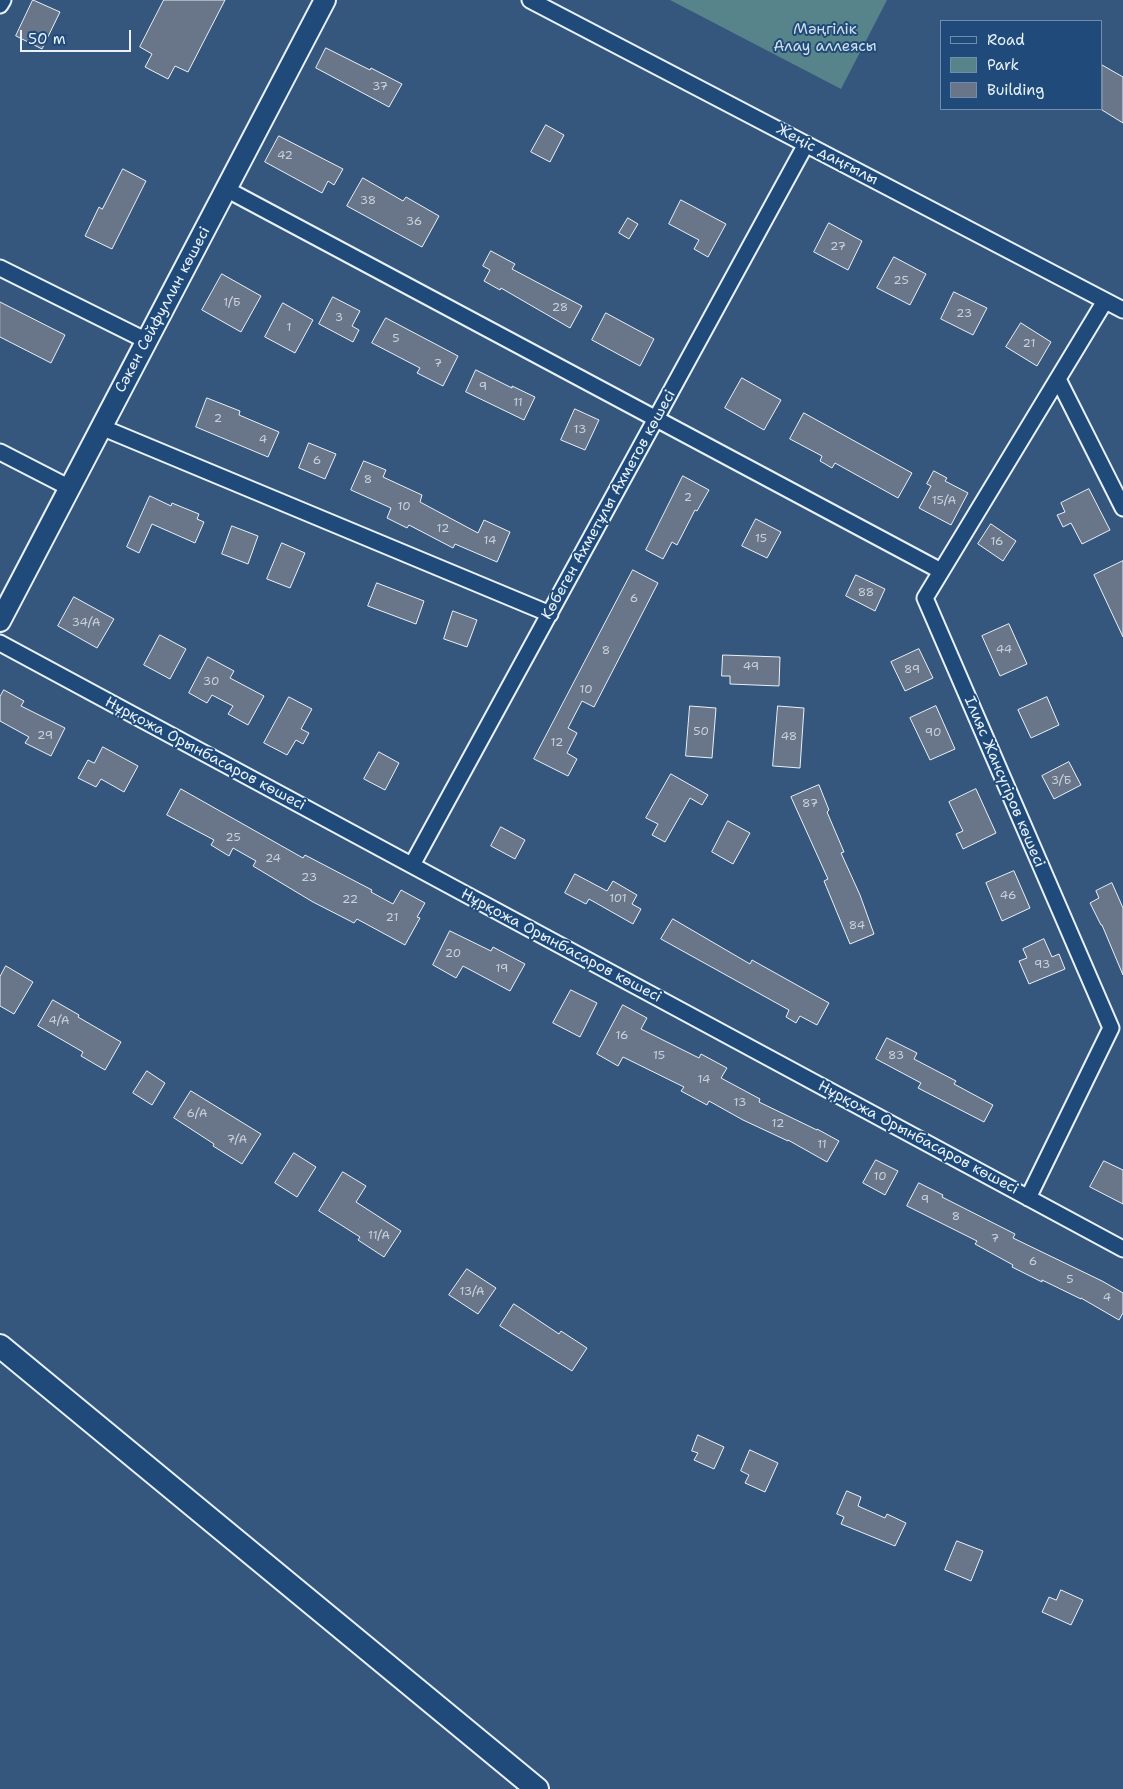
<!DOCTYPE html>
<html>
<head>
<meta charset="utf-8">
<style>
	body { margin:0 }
	#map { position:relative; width:1123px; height:1789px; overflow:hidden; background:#35577e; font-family:"Shantell Sans",sans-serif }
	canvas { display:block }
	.legend { position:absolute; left:940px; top:20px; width:162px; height:90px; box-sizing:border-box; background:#1f4a7a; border:1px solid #6f8dac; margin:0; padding:6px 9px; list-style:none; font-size:15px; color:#e8f1f8 }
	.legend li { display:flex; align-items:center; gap:10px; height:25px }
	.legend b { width:25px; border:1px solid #6f8dac }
	.scale { position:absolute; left:20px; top:30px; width:111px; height:22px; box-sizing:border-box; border:2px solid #e8f1f8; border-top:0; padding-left:6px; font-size:15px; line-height:18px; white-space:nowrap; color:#e8f1f8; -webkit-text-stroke:4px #1f4a7a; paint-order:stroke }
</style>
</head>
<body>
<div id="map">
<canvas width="1123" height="1789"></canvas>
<ul class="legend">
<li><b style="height:6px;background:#1f4a7a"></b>Road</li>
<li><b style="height:14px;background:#57838b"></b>Park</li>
<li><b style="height:14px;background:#697588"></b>Building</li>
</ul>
<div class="scale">50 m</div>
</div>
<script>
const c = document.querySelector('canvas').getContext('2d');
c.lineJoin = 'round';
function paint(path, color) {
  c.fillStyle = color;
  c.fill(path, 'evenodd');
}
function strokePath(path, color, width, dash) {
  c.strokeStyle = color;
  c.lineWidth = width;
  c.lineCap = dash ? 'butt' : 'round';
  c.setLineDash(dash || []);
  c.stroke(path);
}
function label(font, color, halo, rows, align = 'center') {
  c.font = font + ' "Shantell Sans",sans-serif';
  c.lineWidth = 4;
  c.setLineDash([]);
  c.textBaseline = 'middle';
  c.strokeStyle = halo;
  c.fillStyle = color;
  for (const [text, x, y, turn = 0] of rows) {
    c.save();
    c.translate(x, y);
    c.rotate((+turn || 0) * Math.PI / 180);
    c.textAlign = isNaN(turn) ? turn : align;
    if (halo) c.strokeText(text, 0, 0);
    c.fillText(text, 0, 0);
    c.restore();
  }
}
paint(new Path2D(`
	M670 0H887L841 89Z`), '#57838b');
const building = new Path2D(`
	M33 0 60 12 42 49 16 36Z
	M164 0H225L188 72 175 66 168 79 145 67 152 54 140 47Z
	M326 48 370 70 371 68 402 84 389 107 316 68Z
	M1102 65 1123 77V123L1102 110Z
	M546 125 564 135 550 162 531 152Z
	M279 136 343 169 334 185 328 181 322 193 265 162Z
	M123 169 146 181 112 249 85 236 99 207 102 209Z
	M363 178 403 201 406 197 439 216 422 247 347 206Z
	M681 200 726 224 708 257 694 249 699 240 669 224Z
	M628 218 638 224 629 239 619 233Z
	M829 223 862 241 848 270 814 252Z
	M491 251 515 264 512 269 582 306 570 328 501 288 500 290 484 281 490 270 483 266Z
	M894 257 926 274 910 305 877 288Z
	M222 274 261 296 241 332 202 310Z
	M954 292 987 308 973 335 941 319Z
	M333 297 360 311 352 326 359 330 353 342 319 324Z
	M0 302 65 335 51 363 0 337Z
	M283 303 313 320 295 353 265 337Z
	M606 313 654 339 640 366 592 340Z
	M386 318 458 356 443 386 417 373 420 368 372 343Z
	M1021 323 1051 342 1037 366 1006 347Z
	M476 370 512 388V386L535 397 524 420 466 392Z
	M742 378 781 400 764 430 725 408Z
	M207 398 240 411 239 415 279 432 268 457 196 427Z
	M575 409 599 420 585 450 561 440Z
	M804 413 912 473 898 498 835 463 832 468 820 461 822 456 790 439Z
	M309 443 336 454 325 479 299 468Z
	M364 461 386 470 383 477 422 495 420 502 478 533 484 520 510 532 497 562 455 544 453 548 409 525 407 528 387 518 391 508 351 490Z
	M934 471 947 478 945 481 968 493 951 525 919 508 931 486 927 484Z
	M683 476 709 490 697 511 695 510 677 545 672 542 663 559 646 550Z
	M1089 489 1110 530 1082 544 1071 523 1063 527 1057 515 1065 512 1061 503Z
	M150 496 171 506 172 503 199 514 197 519 204 522 195 543 152 524 139 553 127 547Z
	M756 519 781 532 767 558 742 546Z
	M991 524 1016 541 1003 561 978 544Z
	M232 526 258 536 248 564 222 554Z
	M282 543 305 553 290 588 267 579Z
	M1123 561V637L1094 575Z
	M633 570 658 583 594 707 582 701 568 728 577 733 567 753 577 759 568 776 534 759Z
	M856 575 885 589 875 611 846 596Z
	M377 583 424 601 416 624 368 606Z
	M74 597 114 619 97 648 58 626Z
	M453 611 477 620 467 647 444 639Z
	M1009 624 1027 664 1000 676 982 636Z
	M160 635 186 649 170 679 144 665Z
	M919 649 933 678 905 691 891 662Z
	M723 655 780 657 779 686 730 684V676H722Z
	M208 657 234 671 230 678 264 696 248 725 228 714 233 706 212 695 207 703 189 693Z
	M4 690 24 701 21 706 65 728 51 756 25 743 29 737 0 721V697Z
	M289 697 312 709 301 729 309 733 303 744 296 740 287 755 264 743Z
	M1047 697 1059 725 1031 738 1018 710Z
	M690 706 716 708 712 758 686 756Z
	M778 706 804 708 800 768 773 766Z
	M936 706 955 749 930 760 910 718Z
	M103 747 138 766 124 792 101 779 96 787 78 778 88 760 94 763Z
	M379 752 399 763 385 790 364 779Z
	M1069 762 1081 785 1054 799 1042 776Z
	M671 774 708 795 702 805 690 798 665 842 652 835 658 824 646 818Z
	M819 785 829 810 827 812 844 852 841 853 860 895 874 934 850 944 824 881 828 879 791 797Z
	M181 789 303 858 305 855 372 890 371 892 393 904 401 890 425 903 417 917 420 918 405 945 357 919 354 923 313 902 253 866 256 861 233 848 229 856 211 845 214 840 167 815Z
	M976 789 996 833 963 849 956 834 963 831 949 802Z
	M728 821 750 833 733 864 712 852Z
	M501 827 525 840 515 859 491 846Z
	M1014 871 1030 908 1002 921 986 883Z
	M575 874 607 891 613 881 637 895 632 904 641 909 633 924 589 899 586 904 565 893Z
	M1112 883 1123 908V975L1102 925H1101L1090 903 1099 898 1096 891Z
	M673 919 750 964 752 960 829 1003 817 1025 800 1016 796 1023 786 1017 789 1010 661 939Z
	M450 931 491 951 493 947 525 964 510 991 463 966 456 978 433 965Z
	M1044 939 1052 957 1059 954 1065 969 1029 984 1019 961 1027 958 1023 949Z
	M6 966 33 982 14 1014 0 1006V977Z
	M571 990 597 1003 580 1037 553 1023Z
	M53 1000 79 1015 78 1017 121 1042 105 1070 81 1056 83 1052 38 1026Z
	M623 1005 647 1018 641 1029 699 1058 701 1054 727 1068 721 1078 760 1099 759 1102 817 1130V1129L839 1141 827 1162 788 1140V1141L743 1120 709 1101 707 1105 681 1091 684 1087 623 1057 618 1066 597 1054Z
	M887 1038 917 1053 914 1059 956 1081 954 1084 993 1105 984 1122 918 1088 921 1083 876 1059Z
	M147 1071 165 1083 152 1105 133 1093Z
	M191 1091 261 1134 242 1164 213 1146 214 1144 174 1118Z
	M294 1153 316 1167 297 1197 275 1183Z
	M876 1160 898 1171 885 1195 863 1183Z
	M1104 1161 1123 1170V1204L1090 1187Z
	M343 1172 366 1186 356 1202 401 1231 384 1257 358 1240 360 1237 319 1211Z
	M919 1183 943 1195 942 1197 1015 1234 1013 1238 1102 1281 1123 1293V1313L1119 1320 1081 1298V1299L1042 1280V1282L1012 1267 1013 1265 975 1244 977 1241 907 1206Z
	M467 1269 496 1288 478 1314 449 1295Z
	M514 1304 559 1334 561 1331 587 1348 572 1371 500 1326Z
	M698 1435 724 1447 714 1469 694 1460 698 1453 692 1451Z
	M750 1450 778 1463 765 1492 745 1483 749 1475 741 1471Z
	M847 1491 861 1497 858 1506 885 1518 887 1514 906 1523 895 1546 841 1524 844 1517 837 1514Z
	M957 1541 983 1551 971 1581 945 1570Z
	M1061 1590 1083 1600 1071 1625 1042 1612 1049 1597 1056 1600Z`);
paint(building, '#697588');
strokePath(building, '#e8f1f8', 1);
const street = new Path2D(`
	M530 0 1123 310
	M0 5 3 0
	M226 189 941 571
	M0 268 147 341
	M1058 379 1123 508
	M101 427 550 614
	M0 452 70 488
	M0 643 1123 1249
	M412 865 806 144
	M1028 1198 1111 1028 925 598 1105 301`);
const secondary = new Path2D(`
	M0 621 325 0`);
const primary = new Path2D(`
	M0 1346 537 1789`);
strokePath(street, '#e8f1f8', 19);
strokePath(secondary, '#e8f1f8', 24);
strokePath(primary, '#e8f1f8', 26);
strokePath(street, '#1f4a7a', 15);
strokePath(secondary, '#1f4a7a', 20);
strokePath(primary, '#1f4a7a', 22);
label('12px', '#c8d2dc', null, [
	["37",380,87],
	["42",285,156],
	["38",368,201],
	["36",414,222],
	["27",838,247],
	["25",901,281],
	["1/Б",232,303],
	["28",560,308],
	["23",964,314],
	["3",339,318],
	["1",289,328],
	["5",396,339],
	["21",1029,344],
	["7",438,364],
	["9",483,387],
	["11",518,403],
	["2",218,419],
	["13",580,430],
	["4",263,440],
	["6",317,461],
	["8",368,480],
	["2",688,498],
	["15/А",944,501],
	["10",404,507],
	["12",443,529],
	["15",761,539],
	["14",490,541],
	["16",997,542],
	["88",866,593],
	["6",634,599],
	["34/А",86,623],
	["44",1004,650],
	["8",606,651],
	["49",751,667],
	["89",912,670],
	["30",211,682],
	["10",586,690],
	["50",701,732],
	["90",933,733],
	["29",45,736],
	["48",789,737],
	["12",557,743],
	["3/Б",1061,781],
	["87",810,804],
	["25",233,838],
	["24",273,859],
	["23",309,878],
	["46",1008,896],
	["101",618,899],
	["22",350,900],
	["21",392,918],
	["84",857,926],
	["20",453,954],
	["93",1042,965],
	["19",502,969],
	["4/А",59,1021],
	["16",622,1036],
	["15",659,1056],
	["83",896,1056],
	["14",704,1080],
	["13",740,1103],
	["6/А",197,1114],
	["12",778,1124],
	["7/А",237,1140],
	["11",822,1145],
	["10",880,1177],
	["9",925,1200],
	["8",956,1217],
	["11/А",379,1236],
	["7",995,1239],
	["6",1033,1262],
	["5",1070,1280],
	["13/А",472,1292],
	["4",1107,1298]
]);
label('15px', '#d2e0e8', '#1f4a7a', [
	["Мәңгілік",825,30],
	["Алау аллеясы",825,47]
]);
label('15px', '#e8f1f8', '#1f4a7a', [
	["Жеңіс даңғылы",827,155,28],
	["Сәкен Сейфуллин көшесі",163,310,-62],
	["Көбеген Ахметұлы Ахметов көшесі",609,505,-61],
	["Нұрқожа Орынбасаров көшесі",205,754,28],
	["Ілияс Жансүгіров көшесі",1004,782,67],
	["Нұрқожа Орынбасаров көшесі",561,946,28],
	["Нұрқожа Орынбасаров көшесі",918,1138,28]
]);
</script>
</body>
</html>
